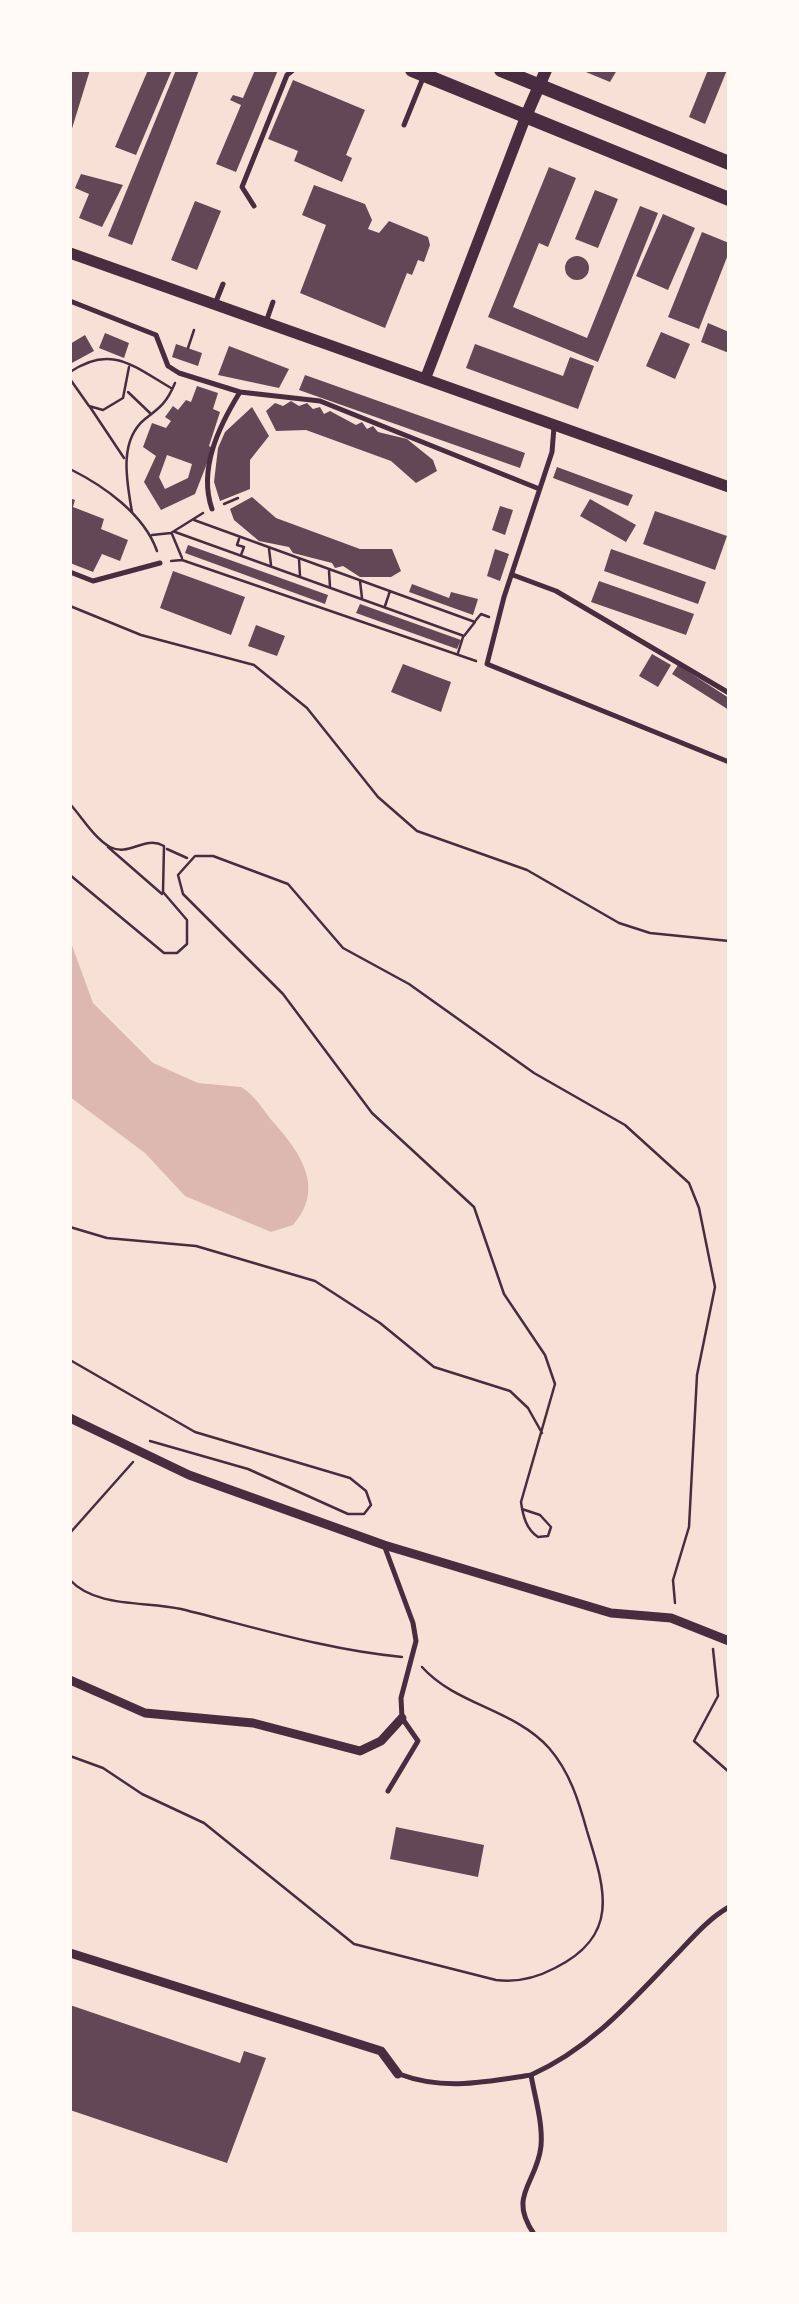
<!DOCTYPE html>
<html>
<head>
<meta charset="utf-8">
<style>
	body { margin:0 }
	#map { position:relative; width:799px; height:2304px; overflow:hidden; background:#f7e1d7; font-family:"Source Serif 4",serif }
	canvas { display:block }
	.frame { position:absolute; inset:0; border:72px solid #fffaf5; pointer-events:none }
</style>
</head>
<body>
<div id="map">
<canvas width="799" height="2304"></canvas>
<div class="frame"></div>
</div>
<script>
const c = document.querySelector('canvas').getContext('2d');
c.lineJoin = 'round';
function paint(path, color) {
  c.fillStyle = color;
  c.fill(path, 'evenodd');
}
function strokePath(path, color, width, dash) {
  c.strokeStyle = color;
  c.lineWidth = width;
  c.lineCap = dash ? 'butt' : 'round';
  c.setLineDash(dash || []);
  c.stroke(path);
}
paint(new Path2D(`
	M70 940 93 1003 153 1063 198 1083 241 1087C255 1095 263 1110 273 1122 300 1152 326 1188 293 1225L271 1232 185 1196 145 1153 70 1097Z`), '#dcb8b0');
paint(new Path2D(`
	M70 70H90L70 135Z
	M148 70H172L136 155 115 147Z
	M176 70H199L132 245 108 236Z
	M255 70H278L236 172 216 164 241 105 230 100 233 95 243 98Z
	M581 70H617L610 82Z
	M708 70H727L705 124 689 117Z
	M293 80 365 110 346 155 352 158 342 182 294 161 298 151 268 139Z
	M549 167 576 178 548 247 539 243 513 307 587 338 640 206 658 213 598 362 488 317Z
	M81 174 123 185 102 227 79 218 89 194 75 188Z
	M314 185 365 204 372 220 368 229 379 233 389 221 428 237 430 245 424 262 418 260 412 275 407 273 385 328 300 293 326 225 302 215Z
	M595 190 618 199 598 248 575 239Z
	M195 201 221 211 197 270 171 260Z
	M663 214 695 228 668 290 636 276Z
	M702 232 729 243V252L699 329 668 317Z
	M565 268a12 12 0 1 1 24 0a12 12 0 1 1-24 0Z
	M708 323 729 332V353L701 342Z
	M661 332 690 344 675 379 646 366Z
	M105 333 129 343 124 358 99 348Z
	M85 335 94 351 70 364V344Z
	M176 344 202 353 198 366 172 357Z
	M475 344 563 376 570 357 594 366 578 409 466 368Z
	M229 346 289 369 279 388 218 375Z
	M305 375 525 453 520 468 299 390Z
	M197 386 218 393 213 409 220 412 209 446 213 448 195 494 161 510 144 482 156 456 143 447 152 423 166 428 171 421 165 417 173 406 178 410 186 400 191 402ZM167 455 192 464 188 478 165 489 159 477Z
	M291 401 299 406 307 403 313 409 320 407 324 414 330 411 356 425 362 422 367 429 373 426 378 432 407 439 433 460 437 471 416 483 391 461 306 430 276 431 266 411 275 403 283 406Z
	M252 407 269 436 250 460V489L220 501 214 482 218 448 225 432Z
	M557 467 633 495 628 506 553 478Z
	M252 497 276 518 360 549H392L401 571 391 577H360L343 566 335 568 332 563 293 553 289 547 259 541 234 520 230 509Z
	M70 498 75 500 73 507 104 519 101 529 128 540 120 561 102 554 93 572 70 563Z
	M590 499 636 525 626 542 580 516Z
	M500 506 513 510 505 535 492 530Z
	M655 511 727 536 715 570 643 544Z
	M188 545 328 595 325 604 185 553Z
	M495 549 509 554 500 581 487 576Z
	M611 549 706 582 698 604 604 571Z
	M173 571 245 597 231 635 160 608Z
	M599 581 694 614 686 635 591 602Z
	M412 584 449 598 451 592 478 599 473 615 409 592Z
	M360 604 461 640 457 649 356 613Z
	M256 625 285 636 277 656 248 646Z
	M652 654 671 665 658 687 639 676Z
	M403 664 451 682 441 712 391 692Z
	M678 665 729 698V710L672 674Z
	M396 1827 484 1845 478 1877 390 1859Z
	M70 2005 240 2063 244 2051 266 2058 227 2163 70 2110Z`), '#644757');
strokePath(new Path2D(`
	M188 348 194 330
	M70 372C111 344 133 366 171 388
	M70 379 89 406 103 410 123 398 129 367
	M128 392 151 414
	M90 407 124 458
	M70 469C104 486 144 514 157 551
	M224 504 238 498
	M132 512C127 482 118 441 145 419 161 407 167 402 175 383
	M175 532 464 636 475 622 194 520
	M172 534 182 558
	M152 535 171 533 203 513
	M239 539 237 545 244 547 241 555
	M269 549 271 565
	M299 559 300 576
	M171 561 182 560 476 661
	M329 571 330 587
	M360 581 362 598
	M70 606 141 635 254 665 307 708 378 797 417 831 527 870 619 923 650 933 729 941
	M385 606 390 591
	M476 620 481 614 489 617
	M458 653 463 637
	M70 804C82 817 94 838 110 847 130 857 144 835 164 846L163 892 187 920V944L177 953H164L70 875
	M108 847 162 894
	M167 849 187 858
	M70 1227 107 1238 196 1246 315 1281 380 1323 434 1367 510 1391 528 1408 542 1433
	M70 1360 195 1432 350 1478 366 1491 371 1505 364 1514H348L248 1469 150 1441
	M522 1509 540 1515 551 1527 548 1536 538 1537C526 1529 523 1516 521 1502L555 1384 545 1355 504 1294 474 1207 372 1113 283 994 183 894 178 875 195 856H213L288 884 343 948 409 984 534 1073 625 1125 689 1183 699 1208 715 1287 697 1375 689 1527 673 1580 675 1603
	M70 1533 133 1462
	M70 1580C96 1608 146 1601 181 1609 254 1627 327 1650 402 1657
	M713 1649 718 1696 694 1741 729 1772
	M70 1756 103 1768 142 1794 204 1823 354 1944 496 1980C518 1983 536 1978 555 1968 621 1935 605 1889 587 1831 579 1802 570 1772 549 1748 514 1709 456 1705 422 1667`), '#4a2c40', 2.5);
strokePath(new Path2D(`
	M404 125 423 78
	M254 206 242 187 287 75 293 70
	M70 301 156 335 168 366 179 373 240 392 320 401 537 488
	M215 304 223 284
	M266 322 273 302
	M554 427 552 452 504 597 487 664 729 762
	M212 509C198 469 219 426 240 392
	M70 572 93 581 160 563
	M513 575 556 591 729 693
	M384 1545 413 1623 416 1641 401 1698 402 1718 418 1741 388 1791
	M399 2074C444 2091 485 2082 531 2075 535 2098 543 2123 541 2146 537 2184 507 2195 534 2234
	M531 2075C589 2049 627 2006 671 1960 689 1942 706 1920 729 1907`), '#4a2c40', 5);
strokePath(new Path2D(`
	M70 1418 189 1475 384 1545 611 1613 671 1618 729 1641
	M70 1680 145 1713 253 1723 360 1751 381 1741 402 1718
	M70 1953 381 2051 398 2074`), '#4a2c40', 9);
strokePath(new Path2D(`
	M70 253 729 487
	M426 377 526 116`), '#4a2c40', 11);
strokePath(new Path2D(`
	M526 116 546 70`), '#4a2c40', 12);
strokePath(new Path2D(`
	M412 70 729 199
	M501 70 729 163`), '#4a2c40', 14);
</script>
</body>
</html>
